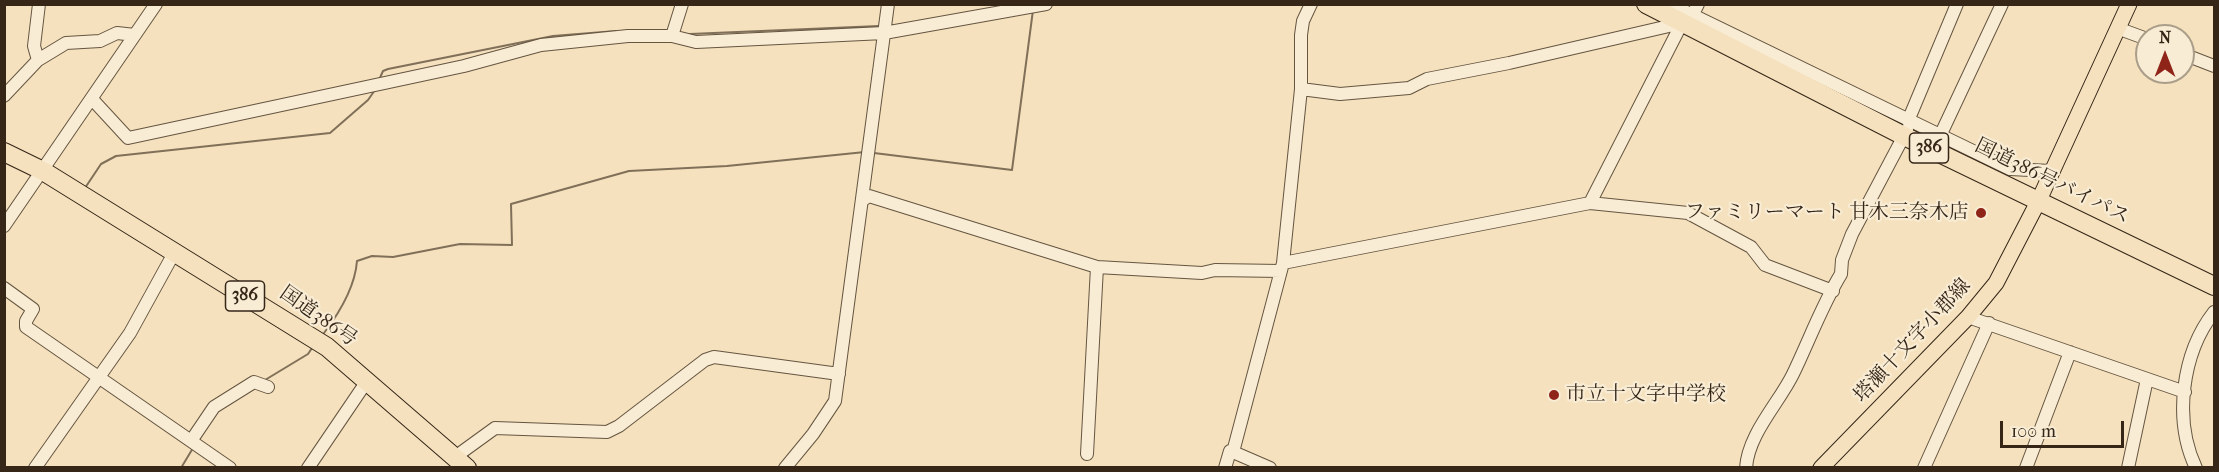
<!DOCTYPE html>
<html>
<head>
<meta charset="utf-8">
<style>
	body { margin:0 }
	#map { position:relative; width:2219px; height:472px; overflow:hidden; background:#f5e1bd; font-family:"IM FELL French Canon",serif }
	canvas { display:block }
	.frame { position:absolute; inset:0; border:6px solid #352618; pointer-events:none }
	.north { position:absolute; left:2135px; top:24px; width:60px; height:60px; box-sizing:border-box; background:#f8ecd4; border:2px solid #aa9d89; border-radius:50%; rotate:0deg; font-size:16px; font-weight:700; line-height:24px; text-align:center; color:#352618 }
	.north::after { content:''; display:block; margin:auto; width:21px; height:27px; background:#8f2418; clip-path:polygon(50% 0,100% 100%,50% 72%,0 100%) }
	.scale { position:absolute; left:2000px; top:421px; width:124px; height:27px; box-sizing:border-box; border:3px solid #352618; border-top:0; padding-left:8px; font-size:18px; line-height:21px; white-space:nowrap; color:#352618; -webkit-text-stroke:4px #f8ecd4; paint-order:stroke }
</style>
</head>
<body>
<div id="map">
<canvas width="2219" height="472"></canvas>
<div class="frame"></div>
<div class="north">N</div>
<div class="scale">100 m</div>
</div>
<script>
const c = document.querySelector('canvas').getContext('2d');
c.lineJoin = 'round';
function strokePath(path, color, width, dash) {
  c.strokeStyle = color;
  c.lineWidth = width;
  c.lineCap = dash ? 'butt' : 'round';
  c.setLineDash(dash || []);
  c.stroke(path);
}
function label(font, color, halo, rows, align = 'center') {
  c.font = font + ' "IM FELL French Canon","Noto Serif JP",serif';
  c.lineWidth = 4.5;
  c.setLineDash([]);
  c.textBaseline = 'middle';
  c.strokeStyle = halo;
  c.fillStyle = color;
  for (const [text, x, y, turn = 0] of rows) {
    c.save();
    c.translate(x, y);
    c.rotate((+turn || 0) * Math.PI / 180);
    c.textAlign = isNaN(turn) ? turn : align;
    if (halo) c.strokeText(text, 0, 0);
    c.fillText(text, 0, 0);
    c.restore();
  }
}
strokePath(new Path2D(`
	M690 34 879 26
	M379 80 383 71 388 69 553 36 616 31
	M874 153 1012 170 1033 10
	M85 188 101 164 116 156 330 133 368 100 375 90
	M324 333C340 312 355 287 357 261L372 256 393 257 460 244 512 245 511 204 629 171 727 166 865 152
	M265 380 308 354 312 348
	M181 468 193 448`), '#817059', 2);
const minor = new Path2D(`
	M1670 4 2010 169 2051 171
	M2117 28 2147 39
	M672 36 682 4
	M2183 54 2214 66
	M38 60 34 46 39 4
	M1301 89 1340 94 1409 88 1427 79 1509 63 1682 23 1692 16 1698 4
	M4 96 38 60 66 43 100 41 117 33 135 35
	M92 99 128 138 464 66 541 45 628 36H672L696 42 884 33 1046 4
	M1908 121 1957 4
	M1940 136 2002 4
	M863 200 869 196 1097 267 1202 273 1215 270 1281 271
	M1590 203 1682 23
	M4 226 156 4
	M1283 263 1590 203 1688 213 1751 247 1765 265 1833 291
	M4 288 33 309 26 321V327L230 468
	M1968 317 2185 392
	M191 441 214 407 254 382 268 387
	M1233 452 1270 468
	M1087 454 1097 267
	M455 457 495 428 607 432 619 426 705 360 714 357 839 374
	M35 468 130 333 174 253
	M308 468 367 381
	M785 468 813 434 835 401 888 4
	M1225 468 1230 451 1233 452 1283 263 1301 89V35L1303 21 1311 4
	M1746 468C1748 434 1779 403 1793 374 1809 341 1822 305 1841 274L1842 260 1852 234 1907 130
	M1924 468 1989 323
	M2026 468 2070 352
	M2128 468 2147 379
	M2196 468C2173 420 2182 353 2214 312`);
const major = new Path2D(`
	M1821 468 1968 317 1996 283 2039 200 2129 4`);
const highway = new Path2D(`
	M1646 4 1904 136 2214 286
	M4 152 43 171 327 347 467 468`);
strokePath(minor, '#655541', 14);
strokePath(major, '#352618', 17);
strokePath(highway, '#352618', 20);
strokePath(minor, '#f8ecd4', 12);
strokePath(major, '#f5e1bd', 15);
strokePath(highway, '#f5e1bd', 18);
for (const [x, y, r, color] of [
	[1981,213,6,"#8f2418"],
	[1554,395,6,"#8f2418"]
]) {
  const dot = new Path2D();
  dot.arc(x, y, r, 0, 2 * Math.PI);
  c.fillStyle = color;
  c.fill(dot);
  strokePath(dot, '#f8ecd4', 2);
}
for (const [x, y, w] of [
	[1929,148,39],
	[245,296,39]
]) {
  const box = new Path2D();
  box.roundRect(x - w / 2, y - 15, w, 30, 4.5);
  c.fillStyle = '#f8ecd4';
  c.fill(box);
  strokePath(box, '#352618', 1.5);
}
label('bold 18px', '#352618', null, [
	["386",1929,148],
	["386",245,296]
]);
label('20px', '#352618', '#f8ecd4', [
	["国道386号バイパス",2052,182,26],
	["国道386号",318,317,35],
	["塔瀬十文字小郡線",1913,341,-47]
]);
label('20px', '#352618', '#f8ecd4', [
	["ファミリーマート 甘木三奈木店",1969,213],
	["市立十文字中学校",1566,395,"left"]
], 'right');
</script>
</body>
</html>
